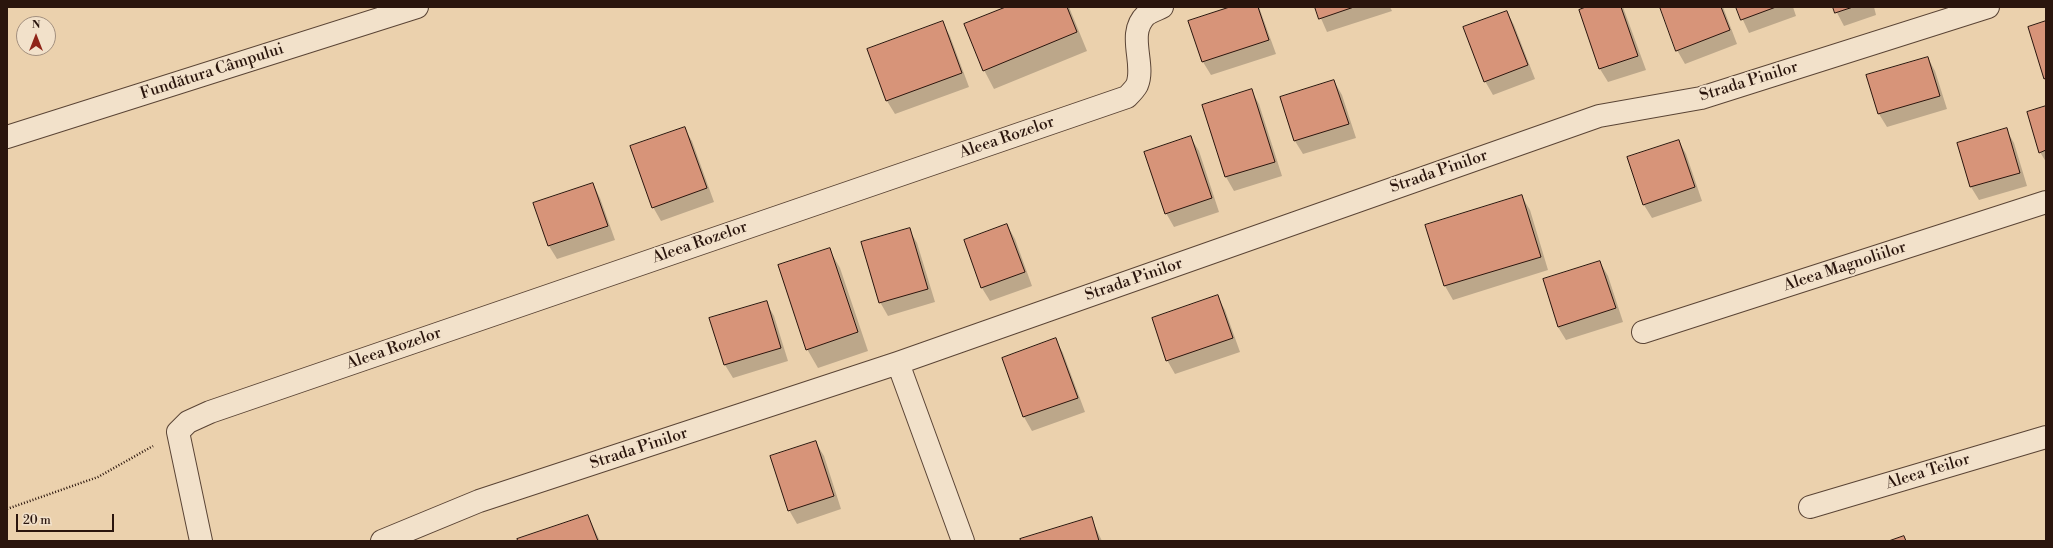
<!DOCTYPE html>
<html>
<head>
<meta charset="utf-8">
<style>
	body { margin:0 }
	#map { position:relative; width:2053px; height:548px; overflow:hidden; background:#ebd1ad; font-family:"Libre Bodoni",serif }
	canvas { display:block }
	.frame { position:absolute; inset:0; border:8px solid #2a150d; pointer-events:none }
	.north { position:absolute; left:16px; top:16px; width:40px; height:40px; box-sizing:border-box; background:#f2e1ca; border:1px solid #a28f7e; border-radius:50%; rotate:0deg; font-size:11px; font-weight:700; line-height:16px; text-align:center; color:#2a150d }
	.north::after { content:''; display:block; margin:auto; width:14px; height:18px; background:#8f2418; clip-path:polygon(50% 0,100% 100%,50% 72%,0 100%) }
	.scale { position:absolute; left:16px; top:514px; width:98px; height:18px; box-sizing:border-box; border:2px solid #2a150d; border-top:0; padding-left:5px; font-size:12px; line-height:14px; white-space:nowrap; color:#2a150d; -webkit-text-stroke:3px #f2e1ca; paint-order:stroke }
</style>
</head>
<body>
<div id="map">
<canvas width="2053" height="548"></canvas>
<div class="frame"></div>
<div class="north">N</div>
<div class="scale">20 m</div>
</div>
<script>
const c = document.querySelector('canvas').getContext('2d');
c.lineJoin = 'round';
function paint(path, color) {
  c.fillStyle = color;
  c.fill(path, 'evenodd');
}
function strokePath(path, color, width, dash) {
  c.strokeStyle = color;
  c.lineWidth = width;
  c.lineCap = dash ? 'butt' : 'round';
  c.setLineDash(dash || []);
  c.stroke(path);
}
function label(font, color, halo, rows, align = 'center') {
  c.font = font + ' "Libre Bodoni",serif';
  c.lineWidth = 4;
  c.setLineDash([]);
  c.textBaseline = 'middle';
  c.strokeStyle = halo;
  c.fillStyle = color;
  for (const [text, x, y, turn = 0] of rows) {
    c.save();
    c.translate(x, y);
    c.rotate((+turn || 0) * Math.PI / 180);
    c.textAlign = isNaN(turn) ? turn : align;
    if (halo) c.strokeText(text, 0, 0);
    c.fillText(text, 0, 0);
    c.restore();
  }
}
paint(new Path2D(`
	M1008 7H1069L1087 51 994 89 984 70Z
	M1233 7H1259L1276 54 1211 75 1203 62Z
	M1316 7H1390L1392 11 1327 32Z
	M1589 7H1623L1646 70 1608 82 1600 69 1580 10Z
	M1661 7H1723L1737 44 1685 64 1677 50Z
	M1737 7H1793L1796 16 1749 33Z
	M1834 7H1874L1876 15 1844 26Z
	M1507 12 1514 25 1535 79 1493 95 1485 81Z
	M942 22 950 36 969 87 895 114 887 101 868 49Z
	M1928 58 1935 71 1947 109 1887 127 1879 114 1868 76Z
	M1334 81 1342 95 1356 138 1303 154 1295 141 1281 98Z
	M1251 90 1259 104 1282 176 1234 191 1226 177 1203 106Z
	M2046 107V162L2040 152Z
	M684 128 692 141 714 202 661 221 653 207Z
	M2006 129 2014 143 2027 186 1979 200 1971 187 1958 143Z
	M1191 138 1199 151 1219 212 1174 227 1166 213Z
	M1679 141 1686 154 1702 201 1652 218 1644 205 1628 158Z
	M593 184 600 198 615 240 557 259 549 246 535 204Z
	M1522 197 1530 210 1548 270 1453 300 1445 286 1427 226Z
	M1007 225 1015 239 1032 286 990 301 982 288Z
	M909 229 917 243 935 302 888 316 880 302Z
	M829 249 840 268 868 351 818 368 807 349Z
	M1600 262 1608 276 1623 322 1566 340 1558 327Z
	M1217 296 1225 310 1240 352 1175 374 1167 360Z
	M766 302 774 316 788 361 733 378 725 365Z
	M1056 340 1063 353 1085 412 1032 431 1024 417 1003 358Z
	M816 443 824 456 841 509 797 524 789 510Z
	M588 516 600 541H519Z
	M1091 518 1102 541H1022Z`), '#0003');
const building = new Path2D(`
	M1006 7H1067L1077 32 983 71 964 24Z
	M1230 7H1258L1269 40 1202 62 1188 21Z
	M1315 7H1354L1319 19Z
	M1586 7H1621L1638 56 1599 69 1579 10Z
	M1660 7H1721L1730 30 1676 51Z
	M1736 7H1776L1741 20Z
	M1833 7H1853L1835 13Z
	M1507 11 1528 65 1484 82 1463 27Z
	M943 21 962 73 886 101 867 49Z
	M2046 21V78L2044 79 2028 27Z
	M1928 57 1940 96 1878 114 1866 75Z
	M1334 80 1349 124 1294 141 1280 97Z
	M1252 89 1275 162 1225 177 1202 105Z
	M2046 106V150L2039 153 2027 112Z
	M685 127 707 188 652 208 630 146Z
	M2007 128 2020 173 1970 187 1957 143Z
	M1191 136 1212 198 1165 214 1144 152Z
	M1679 140 1695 187 1643 205 1627 157Z
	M593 183 608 226 548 246 533 203Z
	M1522 195 1541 257 1444 286 1425 225Z
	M1007 224 1025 272 981 288 964 240Z
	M910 228 928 289 879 303 861 242Z
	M830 248 858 332 806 350 778 265Z
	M1600 261 1616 308 1558 327 1543 279Z
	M1218 295 1233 338 1166 361 1152 318Z
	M767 301 781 348 724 365 709 318Z
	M1056 338 1078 398 1023 417 1002 358Z
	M816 441 834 496 788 511 770 456Z
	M588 515 598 541H518L517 539Z
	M1092 517 1099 541H1021L1020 539Z
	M1904 536 1906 541H1889Z`);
paint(building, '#d79479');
strokePath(building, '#2a150d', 1);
const minor = new Path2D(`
	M7 137 417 7
	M1643 332 2046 202
	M898 363 963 541
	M1810 507 2046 437
	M201 541 178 432 188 422 210 412 1127 97C1130 94 1135 89 1137 85 1146 64 1126 34 1146 15 1150 12 1158 9 1162 7
	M382 541 479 501 898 363 1599 116 1701 98 1988 7`);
strokePath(minor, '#5a4435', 24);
strokePath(new Path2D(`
	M7 509 98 477 153 446`), '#2a150d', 2.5, [1, 2]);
strokePath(minor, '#f2e1ca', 22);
label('16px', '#2a150d', '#f2e1ca', [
	["Fundătura Câmpului",212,72,-18],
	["Strada Pinilor",1749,82,-17],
	["Aleea Rozelor",1007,138,-19],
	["Strada Pinilor",1439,172,-19],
	["Aleea Rozelor",700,243,-19],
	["Aleea Magnoliilor",1845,267,-18],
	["Strada Pinilor",1134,280,-19],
	["Aleea Rozelor",394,349,-19],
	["Strada Pinilor",639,449,-18],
	["Aleea Teilor",1928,472,-17]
]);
</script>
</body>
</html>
